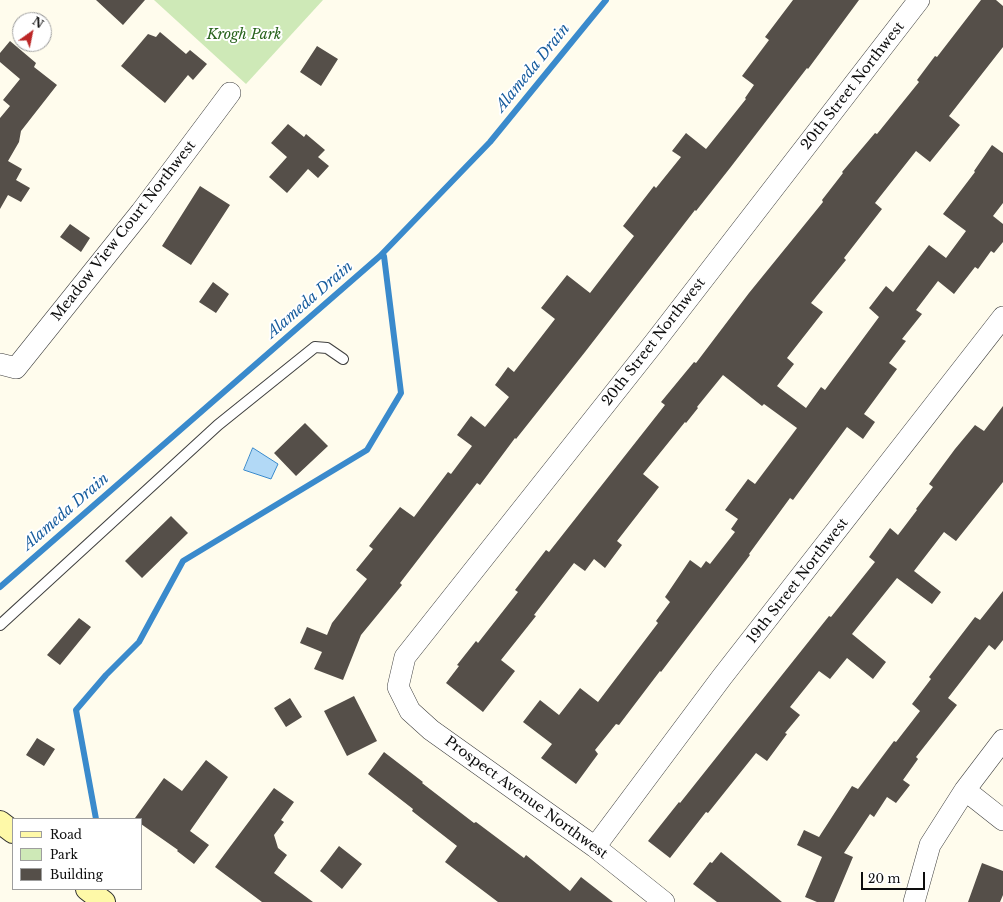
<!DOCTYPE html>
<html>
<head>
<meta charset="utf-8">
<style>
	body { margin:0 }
	#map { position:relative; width:1003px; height:902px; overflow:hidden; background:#fffced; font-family:"Libre Baskerville",serif }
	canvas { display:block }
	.legend { position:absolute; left:12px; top:818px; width:130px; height:72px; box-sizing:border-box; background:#fff; border:1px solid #9e9e9e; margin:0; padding:5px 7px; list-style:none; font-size:12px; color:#0d0d0d }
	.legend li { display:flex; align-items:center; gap:8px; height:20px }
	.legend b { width:20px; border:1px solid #9e9e9e }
	.north { position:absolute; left:12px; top:12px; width:40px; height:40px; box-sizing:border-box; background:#fff; border:1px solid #9e9e9e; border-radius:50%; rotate:33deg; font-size:11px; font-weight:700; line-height:16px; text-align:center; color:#0d0d0d }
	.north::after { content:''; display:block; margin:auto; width:14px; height:18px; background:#bc2626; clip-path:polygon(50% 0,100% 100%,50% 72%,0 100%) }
	.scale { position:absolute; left:861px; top:872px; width:64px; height:18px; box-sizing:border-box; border:2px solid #0d0d0d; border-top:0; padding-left:5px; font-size:12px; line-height:14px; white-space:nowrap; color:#0d0d0d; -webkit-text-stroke:3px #fff; paint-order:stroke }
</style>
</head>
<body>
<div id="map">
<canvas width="1003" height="902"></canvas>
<ul class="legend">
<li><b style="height:5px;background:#fef9a8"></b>Road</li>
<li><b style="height:11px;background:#cee9b7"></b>Park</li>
<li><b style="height:11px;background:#554f49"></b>Building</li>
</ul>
<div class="north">N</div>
<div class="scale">20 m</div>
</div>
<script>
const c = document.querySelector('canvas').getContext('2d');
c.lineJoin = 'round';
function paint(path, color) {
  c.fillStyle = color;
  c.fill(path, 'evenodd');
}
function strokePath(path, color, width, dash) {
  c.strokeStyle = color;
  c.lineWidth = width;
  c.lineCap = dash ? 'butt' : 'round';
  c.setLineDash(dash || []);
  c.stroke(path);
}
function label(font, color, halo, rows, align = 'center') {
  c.font = font + ' "Libre Baskerville",serif';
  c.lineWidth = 4;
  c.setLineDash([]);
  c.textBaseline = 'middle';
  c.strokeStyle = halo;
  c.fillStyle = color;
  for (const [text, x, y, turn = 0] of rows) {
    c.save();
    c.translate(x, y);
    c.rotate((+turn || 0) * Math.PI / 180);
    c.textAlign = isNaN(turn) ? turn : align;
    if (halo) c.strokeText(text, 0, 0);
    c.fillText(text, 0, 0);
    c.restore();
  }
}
paint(new Path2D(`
	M154 0H323L246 84Z`), '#cee9b7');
const water = new Path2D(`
	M253 448 278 464 271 479 244 470Z`);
paint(water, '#b2d9f6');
strokePath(water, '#3a8acc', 1);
strokePath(new Path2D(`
	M0 587 380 256 490 142 606 0
	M96 819 76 710 106 675 139 642 183 561 367 450 401 393 384 256`), '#3a8acc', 6);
paint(new Path2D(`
	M96 0H145L123 25Z
	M793 0H859L808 69 807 68 730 168 696 211 695 210 585 352 516 439 515 438 480 485 477 483 400 583 402 585 361 635 343 680 314 669 322 652 300 643 307 627 327 635 332 623 367 579 356 570 373 549 369 546 400 507 414 517 448 472 451 474 472 446 457 435 471 416 485 427 509 397 495 385 508 367 514 372 555 319 541 308 567 275 590 293 634 236 623 226 654 186 656 188 681 157 672 151 686 133 706 149 746 99 745 98 754 85 742 76 769 40 765 37Z
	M981 0H996L1003 6V47L949 116 960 125 930 162 916 151 875 203 882 209 844 258 846 260 811 303 823 312 787 358 794 364 777 386 806 408 821 387 825 390 879 317 869 308 886 286 893 292 929 245 946 258 966 231 943 214 975 172 974 171 992 145 1003 153V203L993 216 1003 224V242L994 253 991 251 978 269 975 267 954 294 938 281 916 310 922 314 902 339 906 341 889 363 897 369 864 414 875 422 863 439 847 427 793 500 790 498 749 554 750 555 661 672 660 671 619 725 616 724 595 750 598 754 576 784 541 758 552 744 523 722 540 700 559 715 580 688 598 702 658 623 656 621 670 602 665 597 690 560 701 568 706 561 710 564 735 532 731 529 738 519 725 510 748 479 755 484 797 428 764 404 762 406 723 375 697 407 698 408 686 423 685 422 643 474 659 487 617 541 622 545 605 568 594 559 585 571 574 563 534 615 536 616 501 660 515 671 483 712 446 683 459 666 457 665 476 641 478 643 518 592 515 590 546 550 549 552 665 405 661 402 694 362 696 363 749 293 823 202 822 200 843 173 842 172 875 133 877 134 919 82 917 80 935 56 937 57Z
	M160 32 186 54 190 50 207 64 193 80 188 75 165 103 121 66 148 34 156 37Z
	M10 41 36 63 34 67 57 85 21 131 19 142 8 161 22 169 16 180 30 188 21 202 8 195 0 209V118L10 106 3 100 20 79 0 62V53Z
	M317 46 338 59 321 86 300 72Z
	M288 124 304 137 306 134 325 150 318 157 329 166 318 178 308 169 287 193 269 177 287 157 271 143Z
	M200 186 230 205 191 265 162 246Z
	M70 224 90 238 81 252 60 237Z
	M213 282 229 294 216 313 199 302Z
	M1003 406V482L956 541 944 532 914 571 941 592 932 604 897 578 852 634 886 662 873 679 847 658 830 679 819 671 790 707 800 715 785 733 787 734 767 761 756 753 708 813 706 812 670 858 648 841 679 802 680 803 829 616 831 617 875 562 869 557 890 528 898 535 917 510 916 509 933 487 929 484 955 449 975 425 984 431Z
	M305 423 328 446 296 476 274 453Z
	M171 516 188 533 142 578 125 561Z
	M1003 591V640L995 650 989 645 948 698 957 705 916 757 918 759 903 780 910 785 896 803 887 797 874 817 870 814 844 853 853 857 834 902H817L805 897 822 857 797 845 804 830 819 837 852 786 858 789 894 741 896 742 920 711 912 704 931 679 929 677 975 617 980 620Z
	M79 618 91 627 60 665 47 655Z
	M354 696 377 741 347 756 324 711Z
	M290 698 302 717 286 727 274 708Z
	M37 738 55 749 44 766 26 755Z
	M384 752 423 782 422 783 474 823 476 822 524 858 526 855 570 891 581 877 613 902H498L445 862 457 846 412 811 413 809 368 774Z
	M206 760 228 777 190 831 209 845 194 864 177 851 178 850 141 824V819L135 818 164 778 182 791Z
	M274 788 294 802 281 820 284 822 274 835 278 848 287 855 274 873 313 902H262L215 867Z
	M339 846 362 864 342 889 320 871Z
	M721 852 782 902H717L693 884 710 862 712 863Z
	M982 863 1003 871V895L1000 902H968Z`), '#554f49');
const lane = new Path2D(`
	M0 625 218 425 315 347 327 348 343 359`);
const street = new Path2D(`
	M0 364 16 368 141 212 230 93
	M965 790 1003 820
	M595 847 722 677 1003 317
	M664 902 595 847 431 730 410 711 398 687 405 657 654 343 919 0
	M914 902 930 845 965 790 1003 740`);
const secondary = new Path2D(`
	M0 822 13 832
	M87 889 104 902`);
strokePath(lane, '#404040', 12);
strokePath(street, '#404040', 22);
strokePath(secondary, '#2f2f2f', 24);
strokePath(lane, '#fff', 10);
strokePath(street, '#fff', 21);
strokePath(secondary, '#fef9a8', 22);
label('italic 14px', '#29641e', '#fff', [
	["Krogh Park",244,35]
]);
label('14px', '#0d0d0d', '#fff', [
	["20th Street Northwest",853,86,-52],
	["Meadow View Court Northwest",124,231,-52],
	["20th Street Northwest",654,342,-52],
	["19th Street Northwest",798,581,-52],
	["Prospect Avenue Northwest",526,798,36]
]);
label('italic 15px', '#175c9d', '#fff', [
	["Alameda Drain",533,68,-51],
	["Alameda Drain",310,300,-41],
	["Alameda Drain",66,512,-41]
]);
</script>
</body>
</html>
